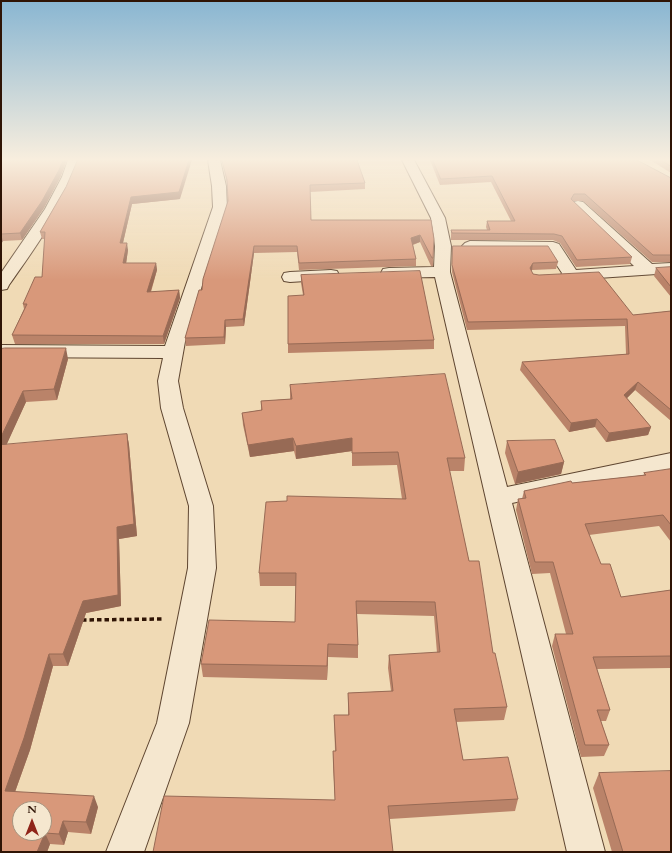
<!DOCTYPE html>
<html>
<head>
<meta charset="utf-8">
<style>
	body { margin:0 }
	#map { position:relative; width:672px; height:853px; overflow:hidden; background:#f0dab5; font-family:Cardo,serif }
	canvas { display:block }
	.frame { position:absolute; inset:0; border:2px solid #2f1405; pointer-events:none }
	.north { position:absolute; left:12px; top:801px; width:40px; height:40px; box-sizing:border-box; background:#f5e7cf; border:1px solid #a6937e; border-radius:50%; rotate:0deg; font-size:11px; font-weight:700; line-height:16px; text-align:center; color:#2f1405 }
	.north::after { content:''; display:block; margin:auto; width:14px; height:18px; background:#8f2418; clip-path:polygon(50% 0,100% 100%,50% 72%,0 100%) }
</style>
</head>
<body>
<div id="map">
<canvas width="672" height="853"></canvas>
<div class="frame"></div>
<div class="north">N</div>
</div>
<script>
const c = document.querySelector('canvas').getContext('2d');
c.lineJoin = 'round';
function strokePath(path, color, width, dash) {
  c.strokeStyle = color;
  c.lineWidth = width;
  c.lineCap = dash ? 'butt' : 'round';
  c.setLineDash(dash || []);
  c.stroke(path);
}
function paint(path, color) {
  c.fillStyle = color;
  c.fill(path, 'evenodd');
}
const minor = new Path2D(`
	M68 160H80C65 207 37 245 9 285L7 289 1 290V273L45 209 62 177Z
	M208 160H220L226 186 227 207 186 336 178 381 183 408 213 506 216 568 189 723 144 852H106L157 723 188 568 189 506 161 408 158 381 163 358 1 357V345L165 346 213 207 212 186Z
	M402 160H414L445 218 451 246 450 272 507 487 671 453V469L512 503 605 852H567L435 277 389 278 383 277 381 273 383 269 389 268 434 267 435 246 431 218Z
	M578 201 583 202 652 264 671 263V273L569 280 563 279 561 275 562 273 548 252 470 251 465 249 462 246 465 243 470 241 553 242 559 244 576 270 634 266 573 208 571 205 573 202Z
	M331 270 337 271 339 275 337 279 290 282 284 281 282 277 284 273 290 272Z`);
strokePath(minor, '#5f4631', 2);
strokePath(new Path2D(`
	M82 620 163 619`), '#2f1405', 3.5, [4.5, 3]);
paint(minor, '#f5e7cf');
paint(new Path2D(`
	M1 160 61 176 44 208 22 240 3 241 1 244Z
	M222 160H357L365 183V189L310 192 311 220H431L434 239 433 266H431L420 242 413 245 416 259V266L299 270 297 252 254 253 244 326 226 327 225 344 186 346 185 338 202 290 228 201 227 184Z
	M430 160H637L671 178V262H652L583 201H573L632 257 630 264 576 267 560 243 553 240H451V230H487L486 227 487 221H511L491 182 440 185Z
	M650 160H671V173Z
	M66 187 180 199 132 204 123 243 128 250 126 263H156L157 270 151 292 179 290 180 298 164 344H15L12 335 24 309 23 304 42 277 45 239H42L40 232Z
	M453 246 558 262 556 269 532 270 531 271 533 274 633 315 671 311V421L635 390 627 398 651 427 648 435 606 442 595 427 569 432 520 370 522 362 626 354 625 326 467 330 452 272Z
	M671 267V297L654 276 656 268Z
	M301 275 434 340V349L288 353V344L303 295 301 283Z
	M1 349 68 359 57 400 26 402 6 445 127 434 129 445 137 536 119 539 121 606 86 613 68 666H53L30 750 15 792 98 807 91 834 68 832 64 845 50 844 47 852H1Z
	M290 385 465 458 464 471H449L469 561 507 707 504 720 456 722 463 760 518 799 515 811 390 819 335 800 333 764V751H335L334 715H348V693L391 691 388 668 389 655 437 653 434 616 357 614 358 645V658L328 657 327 680 203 677 201 664 295 622 296 586H260L259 573 402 499 397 465 352 466V451L296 459 294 451 250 457 243 425 242 413 261 410V401L290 399Z
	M507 441 564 462 561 474 515 484 505 453Z
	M671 469V542L659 526 589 535 601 564 621 597 671 590V671L670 668 597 669 610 710 606 721H601L609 745 604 756 581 757 552 646 555 634H566L550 573 532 574 516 510 518 499H522L524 491 572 483 644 475V473Z
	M599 773 671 852H612L593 788Z`), '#ba8369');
paint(new Path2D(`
	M63 160H67L61 176 44 208 22 240 20 233Z
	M189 160H192L180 199 132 204 121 251 120 243 131 197Z
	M1 234 3 241 1 244Z
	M420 235V242L411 245V238Z
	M127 243 128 250 125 271 123 263Z
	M254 246V253L244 326 243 319Z
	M156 263 157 270 148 300 147 292Z
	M533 263 532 270 529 275 530 268Z
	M179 290 180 298 164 344 163 336Z
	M225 320 226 327 225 344 224 337Z
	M66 348 68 359 57 400 54 389Z
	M638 382 635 390 622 403 624 395Z
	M23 391 26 402 1 457V437Z
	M597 419 595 427 569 432 571 423Z
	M651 427 648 435 606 442 609 433Z
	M127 434 129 445 137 536 119 539 121 606 86 613 68 666 63 654 83 601 117 527Z
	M293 438 294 451 250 457 248 445Z
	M352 438V451L296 459V446Z
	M564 462 561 474 515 484 518 472Z
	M328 644V657L327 680V666Z
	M49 654 53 666 30 750 11 803 5 791Z
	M94 796 98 807 91 834 86 822Z
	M63 821 68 832 64 845 59 834Z
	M45 833 50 844 47 852H37Z`), '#976a55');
const building = new Path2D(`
	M1 160H63L59 170 42 201 20 233 1 234Z
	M78 160H189L179 192 131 197 120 243H127L123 263H156L147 292 179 290 163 336 12 335 27 304H23L35 277H42L45 232H40L66 187Z
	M222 160H357L365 183 310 185 311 220H431L434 239 433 258H432L420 235 411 238 416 259 299 263 297 246H254L243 319 225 320 224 337 185 338 199 290H202L203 279 228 201 227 180Z
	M433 160H637L671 178V255H653L585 194H574L571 199 632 257 577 260 562 236 554 234 452 233 451 230H490L487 221H515L492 176 441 179Z
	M661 160H671V166Z
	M453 246H548L558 262 533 263 530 268 533 274 539 275 599 272 633 315 671 311V410L638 382 624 395 651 427 609 433 597 419 571 423 522 362 629 354 627 319 468 322 452 265Z
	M671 267V287L656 268Z
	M420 271 434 340 288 344V296L304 295 301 275Z
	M5 348H66L54 389 23 391 1 437V349Z
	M445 374 465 458H447L469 561H479L493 653H495L507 707 454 709 463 760 508 757 518 799 388 806 393 852H153L164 796 335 800 333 751H336L334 715H349L348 693 393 691 389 655 440 652 435 602 356 601 358 645 328 644 327 666 201 664 209 620 295 622 296 573H259L266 502 287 501V496L406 499 398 452 352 453V438L296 446 293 438 248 445 242 413 262 410 261 401 292 399 290 385Z
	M127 434 134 524 117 527 118 595 83 601 63 654H49L24 738 5 791 94 796 86 822 63 821 59 834 45 833 37 852H1V445ZM20 809H44V833H20Z
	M555 440 564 462 518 472 507 441Z
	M671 469V525L663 515 585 524 601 564H610L621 597 671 590V656L593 657 610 710H597L609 745H585L555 634H573L553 562H535L518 499 526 498 524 491 571 481 572 483 646 475 644 473Z
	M671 771V852H623L599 773Z`);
paint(building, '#d8987a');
strokePath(building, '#976a55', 1);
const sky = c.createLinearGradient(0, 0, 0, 280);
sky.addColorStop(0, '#89b6d2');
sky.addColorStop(0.57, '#f8eede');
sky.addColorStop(1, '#f8eede00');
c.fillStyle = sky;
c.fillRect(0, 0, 672, 280);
</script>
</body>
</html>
